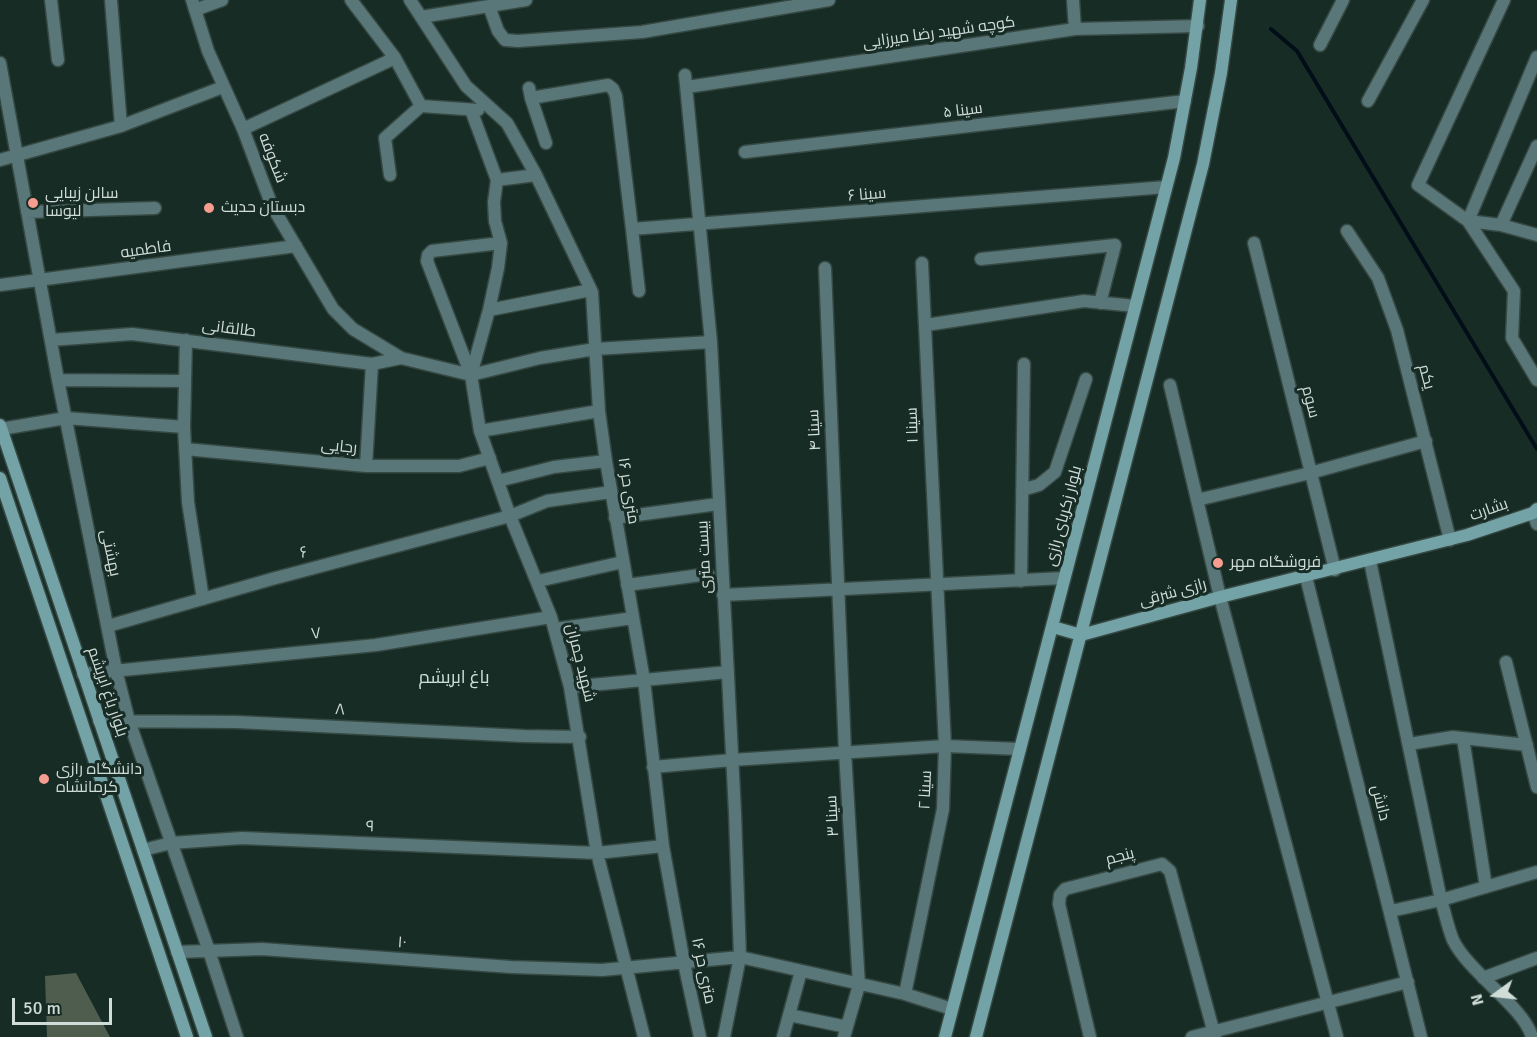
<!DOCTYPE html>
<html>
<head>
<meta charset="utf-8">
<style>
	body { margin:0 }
	#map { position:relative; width:1537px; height:1037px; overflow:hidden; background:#182c26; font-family:Signika,sans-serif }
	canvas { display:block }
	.north { position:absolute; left:1465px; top:965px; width:60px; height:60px; -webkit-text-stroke:4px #182c26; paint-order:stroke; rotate:255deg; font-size:16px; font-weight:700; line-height:24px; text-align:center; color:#d0dcd8 }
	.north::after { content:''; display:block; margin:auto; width:21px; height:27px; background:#d0dcd8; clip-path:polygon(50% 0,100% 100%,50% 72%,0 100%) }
	.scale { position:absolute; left:12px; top:998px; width:100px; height:27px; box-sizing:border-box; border:3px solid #d0dcd8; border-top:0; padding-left:8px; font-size:18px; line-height:21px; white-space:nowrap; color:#d0dcd8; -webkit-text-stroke:4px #182c26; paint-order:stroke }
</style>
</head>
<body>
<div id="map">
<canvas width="1537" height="1037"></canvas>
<div class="north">N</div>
<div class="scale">50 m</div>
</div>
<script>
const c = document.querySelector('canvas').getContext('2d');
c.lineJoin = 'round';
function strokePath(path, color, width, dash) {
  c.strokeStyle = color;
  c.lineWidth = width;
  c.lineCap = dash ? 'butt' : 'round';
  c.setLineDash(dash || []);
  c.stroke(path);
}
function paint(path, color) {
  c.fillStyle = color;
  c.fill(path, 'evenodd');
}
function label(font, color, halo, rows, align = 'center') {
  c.font = font + ' Signika,Cairo,sans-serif';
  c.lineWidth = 6;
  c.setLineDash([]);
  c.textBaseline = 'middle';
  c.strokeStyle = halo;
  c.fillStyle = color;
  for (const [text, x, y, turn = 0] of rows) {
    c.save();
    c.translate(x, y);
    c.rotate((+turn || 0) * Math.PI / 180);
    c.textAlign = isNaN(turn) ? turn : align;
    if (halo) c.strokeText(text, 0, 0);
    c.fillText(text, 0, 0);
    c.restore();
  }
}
strokePath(new Path2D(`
	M1271 29 1297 51 1537 449`), '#010e17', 4);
paint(new Path2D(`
	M76 973 110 1037H47L45 976Z`), '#4f5d4f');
const street = new Path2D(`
	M51 0 58 60
	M111 0 121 126
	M192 0 208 51 243 129 272 206 333 309 353 329 401 358 471 375 480 431 510 516 551 617 570 687 597 853 644 1037
	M351 0 395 58 421 106 478 110
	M410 0 466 86 507 123 536 175 592 292 599 411 606 461 644 680 663 846 684 963 700 1037
	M1073 0 1075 29
	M1504 0 1418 185 1468 221 1501 225 1537 235
	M489 6 498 31 505 40 518 41 642 32 829 0
	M195 10 222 0
	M421 17 526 0
	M1320 45 1343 0
	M1537 57 1468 221 1514 291 1512 338 1537 380
	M0 63 58 380 116 670 129 721 209 951 237 1037
	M685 75 711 342 735 813 740 957 724 1037
	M687 87 1075 29 1198 26
	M529 88 531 98 608 85 613 89 616 96 632 229
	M531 98 546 143
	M1368 101 1423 0
	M243 129 395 58
	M745 152 1185 101
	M0 160 121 126 223 87
	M390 175 385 138 421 106
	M497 180 536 175
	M27 212 155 208
	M1501 225 1537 146
	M1347 231 1378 278 1397 330 1450 540
	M1254 243 1335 570
	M981 259 1115 245 1100 303
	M825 268 845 752 859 985 844 1037
	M0 285 296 246
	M639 291 632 229 1166 187
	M489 310 591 290
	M926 325 1084 301 1135 306
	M51 340 132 334 372 364 401 358
	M186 340 184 427 188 502 203 599
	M471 375 489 310 498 268 501 243 495 221 494 202 497 180 471 110
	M471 375 540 358 595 349 711 342
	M471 375 427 261 428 255 432 251 501 243
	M58 380 184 381
	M1170 385 1220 597 1337 1037
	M1 429 66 418 184 427
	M480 431 599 411
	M185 449 366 466H459L490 458
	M366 466 372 364
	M498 481 554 467 606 461
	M1022 490 1039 485 1055 472 1086 379
	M1197 500 1310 473 1426 441
	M1533 513 1537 524
	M615 518 718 504
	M1370 561 1441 900C1445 913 1448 928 1453 940 1469 973 1524 1007 1532 1037
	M1306 577 1421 1037
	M538 581 623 562
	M1021 581 1024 364
	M627 585 708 574
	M723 595 1064 578
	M108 626 272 579 510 516 547 501 611 492
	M555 629 633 618
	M1506 662 1537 787
	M83 674 376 645 551 617
	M570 687 728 672
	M99 721 237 722 524 736 580 737
	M1463 738 1486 887
	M1409 744 1453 737 1527 745
	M653 767 732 760 945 746 1020 749
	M143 850 171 843 242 838 597 853 663 846
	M1391 911 1441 900 1537 872
	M177 952 262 949 511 967 602 970 740 957 905 994 952 1009
	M1483 978 1537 958
	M905 994 943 809 945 746 922 263
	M789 1015 847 1027
	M783 1037 801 971
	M1090 1037 1059 904 1060 895 1065 889 1162 864 1170 871 1215 1037
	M1192 1037 1408 982`);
const secondary = new Path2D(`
	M0 425 206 1037
	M0 478 187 1037
	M1053 627 1081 635 1220 597 1467 535 1533 513 1537 509
	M945 1037 1174 158 1191 68 1200 0
	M976 1037 1203 164 1221 73 1231 0`);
strokePath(street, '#354842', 15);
strokePath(secondary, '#354842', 15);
strokePath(street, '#597679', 12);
strokePath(secondary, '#74a3a7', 12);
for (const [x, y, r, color] of [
	[33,203,6,"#f59d8e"],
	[209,208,6,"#f59d8e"],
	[1218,563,6,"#f59d8e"],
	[44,779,6,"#f59d8e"]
]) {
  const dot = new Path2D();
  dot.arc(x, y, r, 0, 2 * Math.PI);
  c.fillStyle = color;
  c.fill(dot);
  strokePath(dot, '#182c26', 2);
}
label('16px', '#d0dcd8', '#182c26', [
	["کوچه شهید رضا میرزایی",939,33,-8],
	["سینا ۵",963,111,-7],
	["شکوفه",272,158,69],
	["سینا ۶",867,195,-5],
	["فاطمیه",146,250,-8],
	["طالقانی",229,329,7],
	["یکم",1426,377,75],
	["سوم",1310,402,76],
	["۱ سینا",913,425,-92],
	["سینا ۴",815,430,-93],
	["رجایی",339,447,5],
	["۱۶ متری حر",628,491,81],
	["بشارت",1489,510,-19],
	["بلوار زکریای رازی",1064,516,-75],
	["بهشتی",110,553,78],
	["۶",304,553,-15],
	["بیست متری",705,557,-93],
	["رازی شرقی",1173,593,-15],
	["۷",316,634,-6],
	["شهید چمران",580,663,76],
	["بلوار باغ ابریشم",107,692,71],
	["۸",340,710,3],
	["سینا ۲",926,790,-87],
	["دانش",1380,803,76],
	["سینا ۳",833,816,-93],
	["۹",370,827,2],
	["پنجم",1120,857,-15],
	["۱۰",402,943,4],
	["۱۶ متری حر",703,971,78]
]);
label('16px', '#d0dcd8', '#182c26', [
	["سالن زیبایی",45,194],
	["لیوسا",45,212],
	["دبستان حدیث",221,208],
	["فروشگاه مهر",1230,563],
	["دانشگاه رازی",56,770],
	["کرمانشاه",56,788]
], 'left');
label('18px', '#c9e2d9', '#182c26', [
	["باغ ابریشم",454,678]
]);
</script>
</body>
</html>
